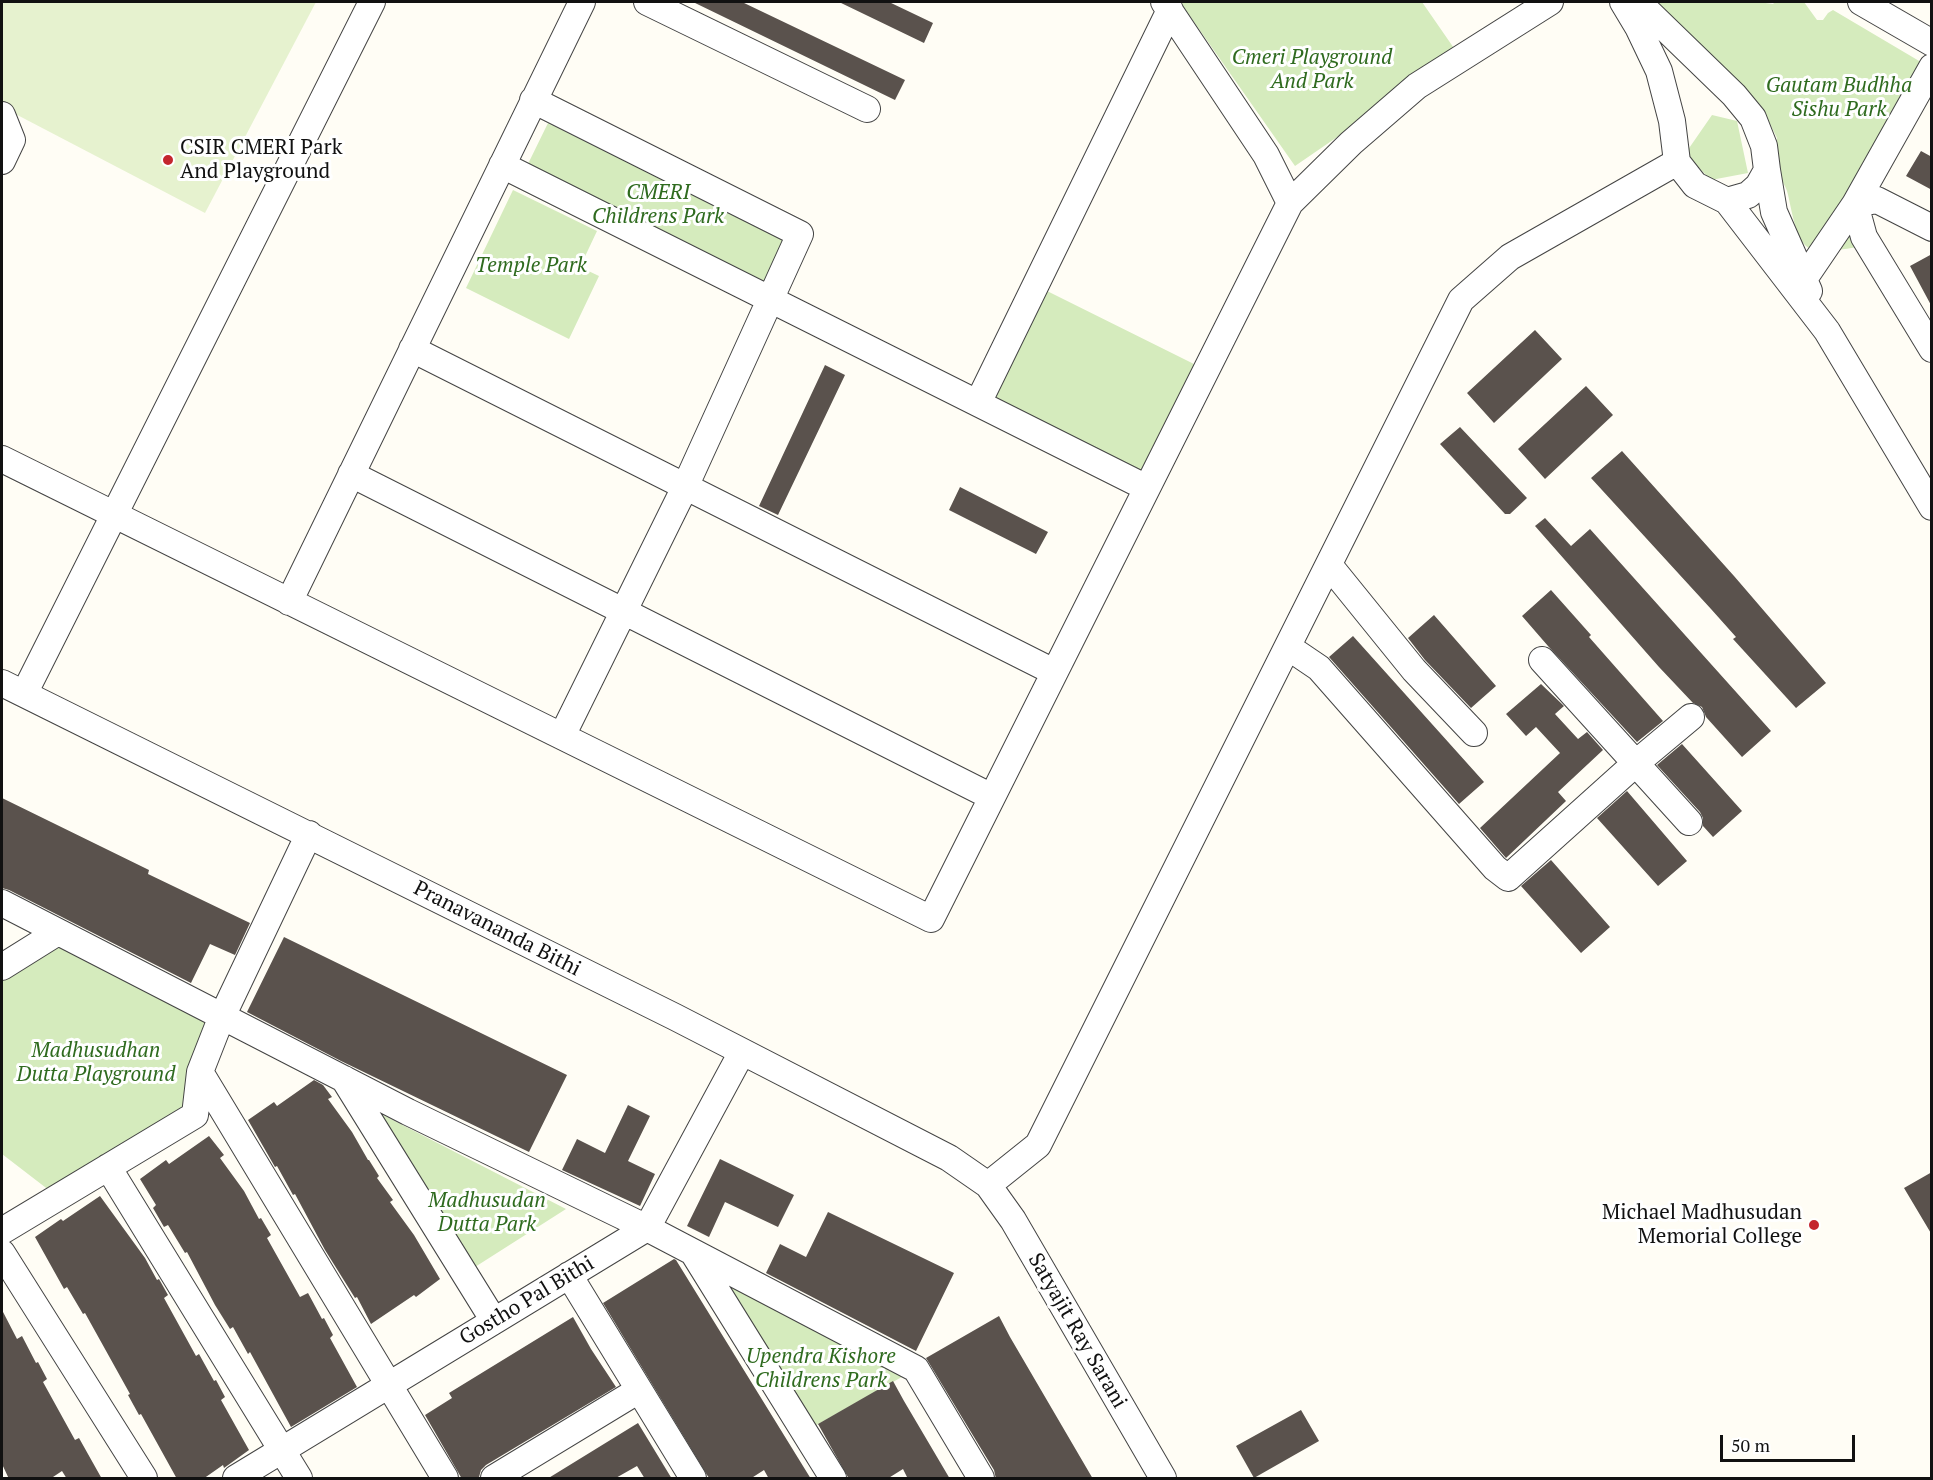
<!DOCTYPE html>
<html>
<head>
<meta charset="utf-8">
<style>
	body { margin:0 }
	#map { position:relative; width:1933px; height:1480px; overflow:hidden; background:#fffdf5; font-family:"PT Serif",serif }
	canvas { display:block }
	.frame { position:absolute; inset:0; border:3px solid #111; pointer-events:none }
	.scale { position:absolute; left:1720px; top:1435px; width:135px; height:27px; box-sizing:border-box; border:3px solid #111; border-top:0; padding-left:8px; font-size:18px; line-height:21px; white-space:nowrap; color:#111; -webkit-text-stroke:4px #fff; paint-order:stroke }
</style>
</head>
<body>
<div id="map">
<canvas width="1933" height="1480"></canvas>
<div class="frame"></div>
<div class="scale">50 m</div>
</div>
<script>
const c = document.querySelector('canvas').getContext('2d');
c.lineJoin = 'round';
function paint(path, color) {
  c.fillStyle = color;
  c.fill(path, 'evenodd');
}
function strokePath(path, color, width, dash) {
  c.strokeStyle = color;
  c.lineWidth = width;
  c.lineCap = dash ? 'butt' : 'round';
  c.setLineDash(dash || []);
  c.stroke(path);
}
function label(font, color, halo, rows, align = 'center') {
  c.font = font + ' "PT Serif",serif';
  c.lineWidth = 6;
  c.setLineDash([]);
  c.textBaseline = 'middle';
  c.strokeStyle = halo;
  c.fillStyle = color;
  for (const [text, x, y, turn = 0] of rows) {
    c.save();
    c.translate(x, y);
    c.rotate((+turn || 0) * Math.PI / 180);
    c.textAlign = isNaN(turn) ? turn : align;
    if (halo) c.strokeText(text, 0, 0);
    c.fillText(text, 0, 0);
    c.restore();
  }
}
paint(new Path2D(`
	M1180 2H1422L1458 54 1295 166Z
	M1657 2H1758L1773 4 1775 2H1804L1817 20H1823L1828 13 1833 10 1931 68 1876 182 1858 247C1844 249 1813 256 1804 244 1794 232 1791 205 1787 191 1784 182 1777 174 1775 165 1773 155 1774 147 1777 138L1761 106 1658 4Z
	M1712 115 1737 121 1748 173 1711 180 1685 154Z
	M548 123 789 242 767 287 526 168Z
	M513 190 597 231 580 267 599 276 569 339 466 288Z
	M1041 288 1202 368 1147 488 978 403Z
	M57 938 220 1021 189 1119 54 1194 2 1154V972Z
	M381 1114 566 1209 475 1267Z
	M707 1265 916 1369 804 1432Z`), '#d5ebbd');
paint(new Path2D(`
	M2 2H316L205 213 2 107Z`), '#e6f2cf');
paint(new Path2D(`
	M693 2H742L905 80 895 100Z
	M839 2H889L933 23 924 43Z
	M1921 151 1932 157V190L1906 176Z
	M1932 254V307L1910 266Z
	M1535 330 1562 359 1494 423 1467 393Z
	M825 365 845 375 778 515 759 506Z
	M1586 386 1613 415 1545 479 1518 449Z
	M1460 427 1527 498 1510 514H1505L1440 444Z
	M1622 451 1734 576 1826 683 1796 708 1733 639 1736 637 1711 609 1591 478Z
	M960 487 1048 532 1036 554 949 510Z
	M1545 518 1571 546 1590 529 1771 731 1742 757 1706 717 1702 707 1693 703 1659 667 1535 526Z
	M1551 590 1591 635 1589 637 1663 721 1637 742 1548 646 1522 616Z
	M1434 615 1496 686 1471 708 1425 660 1408 638Z
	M1353 636 1484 782 1459 804 1329 657Z
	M1541 684 1564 706 1555 714 1578 739 1587 732 1603 750 1558 792 1566 801 1506 858 1480 828 1560 753 1536 727 1526 736 1506 714Z
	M1682 744 1742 811 1713 837 1703 826V818L1700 812 1657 765Z
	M1627 791 1687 861 1658 886 1597 818Z
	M2 798 149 870 148 874 250 923 235 955 210 944 191 983 9 890 2 888Z
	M1551 860 1610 927 1581 953 1521 886Z
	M284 937 567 1075 529 1152 341 1061 247 1012Z
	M314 1080 323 1085 332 1097 328 1099 352 1132 368 1160H369L379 1176 377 1178 393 1200 390 1202 414 1235 440 1279 416 1297 414 1295 371 1324 357 1297 355 1298 325 1250 295 1194 293 1195 277 1166 275 1167 248 1120 274 1102 277 1106Z
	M628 1105 650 1116 628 1161 655 1174 640 1206 562 1170 577 1139 605 1153Z
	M209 1136 224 1155 220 1158 244 1191 259 1219 261 1218 271 1235 267 1238 300 1297 308 1293 322 1319 324 1318 333 1335 330 1338 357 1387 291 1427 250 1352 248 1354 233 1327 230 1329 215 1305 187 1252 185 1253 168 1225 164 1227 153 1208 156 1205 140 1179 166 1160 169 1164Z
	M720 1159 794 1195 778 1227 725 1202 709 1237 687 1226Z
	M1932 1172V1235L1904 1188Z
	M100 1196 145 1258 157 1280 159 1279 168 1295 164 1298 196 1356 199 1354 214 1381 216 1380 225 1397 221 1400 249 1450 224 1468 223 1465 203 1479H177L141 1414 139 1415 128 1395 130 1394 85 1313 83 1314 67 1287 64 1289 35 1237 61 1219 63 1221Z
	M828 1212 954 1273 916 1351 766 1273 780 1244 806 1257Z
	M674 1259 676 1260 811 1479H769L764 1470 750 1479H710L707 1475 603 1303Z
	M2 1310 17 1339 22 1336 36 1363 38 1362 47 1379 43 1382 75 1440 79 1438 102 1479H67L62 1471 50 1479H9L2 1464Z
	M999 1316 1010 1337 1093 1479H996L994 1470 926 1358Z
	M573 1317 591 1349 616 1387 486 1465 481 1470 479 1477 476 1479H462L425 1415 452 1398 449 1393Z
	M893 1381 904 1401 950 1479H908L903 1469 887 1479H849L818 1424Z
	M1301 1410 1319 1441 1254 1478 1236 1446Z
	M638 1423 672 1479H645L637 1466 614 1479H547Z`), '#5a524d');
const minor = new Path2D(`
	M647 2 867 109
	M1164 2 1266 155 1290 203
	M1623 2 1638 27 1659 71 1672 121 1677 162 1695 185 1727 201 1827 331 1932 507
	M1638 2 1734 95 1753 118 1764 146 1767 170 1758 186 1748 195 1727 201
	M1861 2 1932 43
	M533 100 800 234 685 487 562 736
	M2 115 12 140 2 161
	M502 165 1147 488
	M1767 170 1774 212 1809 291
	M1855 204 1864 237 1932 349
	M1855 204 1877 200 1932 228
	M1804 279 1855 204 1932 67
	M412 349 1054 672
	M978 403 1170 10
	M2 459 931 919 1290 203 1351 143 1417 86 1550 2
	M351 474 992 797
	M1329 565 1414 670 1474 733
	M289 602 582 2
	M1288 647 1319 668 1495 868 1508 878 1636 763 1691 717
	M1542 660 1689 822
	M2 683 675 1017 949 1158 988 1185 1013 1220 1163 1478
	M24 694 372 2
	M2 903 408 1112 647 1228 916 1369 981 1478
	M2 967 58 932
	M200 1072 445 1478
	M344 1079 494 1321
	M108 1167 299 1478
	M988 1185 1038 1145 1461 300 1510 257 1677 162
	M2 1231 195 1115 200 1072 220 1021 309 834
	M2 1253 144 1478
	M694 1254 833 1478
	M569 1275 693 1478
	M236 1478 647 1228 742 1052
	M494 1478 639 1390`);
strokePath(minor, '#444', 28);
strokePath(minor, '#fff', 26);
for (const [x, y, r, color] of [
	[168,160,6,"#c4262e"],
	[1814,1225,6,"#c4262e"]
]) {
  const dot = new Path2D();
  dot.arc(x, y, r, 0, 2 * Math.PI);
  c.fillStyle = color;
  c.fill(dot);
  strokePath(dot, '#fff', 2);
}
label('italic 21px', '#2f6b1f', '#fff', [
	["Cmeri Playground",1312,58],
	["And Park",1312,82],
	["Gautam Budhha",1839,86],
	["Sishu Park",1839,110],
	["CMERI",658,193],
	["Childrens Park",658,217],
	["Temple Park",531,266],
	["Madhusudhan",96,1051],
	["Dutta Playground",96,1075],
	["Madhusudan",487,1201],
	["Dutta Park",487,1225],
	["Upendra Kishore",821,1357],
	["Childrens Park",821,1381]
]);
label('21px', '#111', '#fff', [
	["CSIR CMERI Park",180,148],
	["And Playground",180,172],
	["Michael Madhusudan",1802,1213,"right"],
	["Memorial College",1802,1237,"right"]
], 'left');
label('21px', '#111', '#fff', [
	["Pranavananda Bithi",497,929,27],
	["Gostho Pal Bithi",527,1301,-31],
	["Satyajit Ray Sarani",1077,1331,60]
]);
</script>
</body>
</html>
